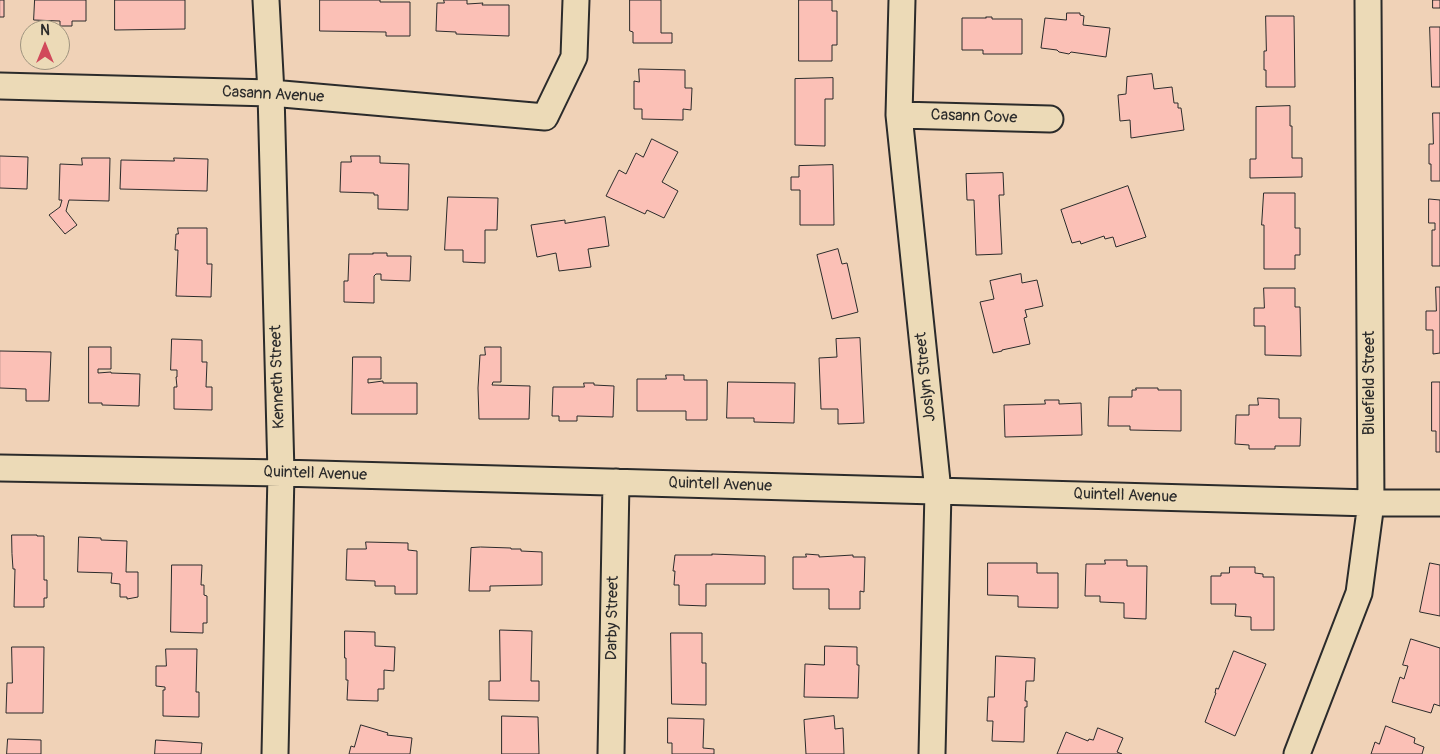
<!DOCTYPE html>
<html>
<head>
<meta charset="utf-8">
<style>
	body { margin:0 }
	#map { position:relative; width:1440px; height:754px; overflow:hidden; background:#f0d2b7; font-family:Pangolin,sans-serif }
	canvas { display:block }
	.north { position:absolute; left:20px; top:20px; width:50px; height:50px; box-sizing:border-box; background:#ecdab7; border:1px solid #9f947f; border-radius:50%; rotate:0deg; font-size:14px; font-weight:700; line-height:20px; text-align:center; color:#2b2b2b }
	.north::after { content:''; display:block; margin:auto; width:18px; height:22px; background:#d1495b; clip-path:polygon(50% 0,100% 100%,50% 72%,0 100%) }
</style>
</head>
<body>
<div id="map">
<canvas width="1440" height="754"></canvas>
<div class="north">N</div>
</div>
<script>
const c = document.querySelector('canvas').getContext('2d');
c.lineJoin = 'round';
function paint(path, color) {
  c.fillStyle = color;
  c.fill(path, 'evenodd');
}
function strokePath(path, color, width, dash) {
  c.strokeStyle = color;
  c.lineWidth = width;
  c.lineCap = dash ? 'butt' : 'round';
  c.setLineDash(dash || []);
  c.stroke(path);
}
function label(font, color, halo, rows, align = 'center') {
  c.font = font + ' Pangolin,sans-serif';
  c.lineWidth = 5;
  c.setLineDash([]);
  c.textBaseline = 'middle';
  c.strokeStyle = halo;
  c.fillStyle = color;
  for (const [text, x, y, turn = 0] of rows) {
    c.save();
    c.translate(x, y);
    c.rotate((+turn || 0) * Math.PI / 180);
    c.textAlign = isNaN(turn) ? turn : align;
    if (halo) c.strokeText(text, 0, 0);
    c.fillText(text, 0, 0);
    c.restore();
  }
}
const building = new Path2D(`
	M0 0H4V17H0Z
	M35 0H86V21H72V26H60V21L34 20Z
	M115 0H185V29L115 30Z
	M320 0H380V2H410V36H386V32L320 31Z
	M444 0H467V4L483 3 482 5H509V36L456 34V32L436 31 437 3H444Z
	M630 0H661V33H672V43H633V32L630 31Z
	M799 0H832V11H837V45H832V61H799Z
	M1433 0H1440V8H1433Z
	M1067 13H1080V15L1084 16 1083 25 1110 28 1106 57 1071 52 1069 54 1059 52 1057 50 1041 48 1045 18 1066 20Z
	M1266 16H1294L1295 87H1266V70H1264V51H1266Z
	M986 17H992V19H1022V54H983V50H962V18H986Z
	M1430 27H1440V87H1432Z
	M639 69 685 70V88H692L691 110 683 109V120L642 119V109H634V81L639 82Z
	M1152 74 1154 89 1172 87 1174 103H1178V108H1181L1184 130 1131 138 1130 120 1120 121 1118 95 1126 94 1127 77Z
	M833 78V99H825V146L795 145V79Z
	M1290 106V126H1292V158H1302V177L1250 178V159H1256V107Z
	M1433 113H1440V181H1431V164H1429V144H1433Z
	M652 139 678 152 662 182 678 191 664 218 647 210 645 214 606 196 619 170 626 174 636 153 643 157Z
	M0 156 28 157 27 189 0 188Z
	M351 156H380V163L409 164 408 210 378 209V195H374V193L340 192 341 162H351Z
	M82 158H110L109 201 69 200 66 211 77 225 65 234 49 215 60 207 62 200H59L60 164 82 165Z
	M174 158 208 159 207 191 120 189 121 160 174 161Z
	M833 165 834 225H800V190H791V177H799V166Z
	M1003 173 1004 195H999L1002 254 976 255 974 200H967L966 174Z
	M1128 186 1146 237 1116 247 1113 237 1105 239 1104 236 1081 244 1080 241 1072 243 1061 210Z
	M1264 193H1295V228H1300V255H1295V269H1264V225H1262Z
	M448 197 498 198 497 230H485V263L463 262V250H445Z
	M1429 199 1440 200V266H1432V230H1435V223H1429Z
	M605 217 609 246 588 249 591 267 559 271 556 253 537 257 531 225 565 220V223Z
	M178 228H207V264H212L211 297 176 296 178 250H175L176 234H178Z
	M838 249 842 264 847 263 858 312 832 319 817 255Z
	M373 253H387V256H411L410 281 381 280V274H376L374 276V303L344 302V281H348L349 254H373Z
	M1021 274 1022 283 1037 280 1043 306 1025 310 1027 317 1024 318 1030 344 1002 350V351L993 353 980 302 994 299 990 281Z
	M1436 287H1440V353L1433 354V330H1426V311H1436Z
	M1264 288H1295V307H1300L1301 356 1265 355V326H1254V308H1264Z
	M860 338 864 423 838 424V409H821L819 358 837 357 836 339Z
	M172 339 202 340V362H207L206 387H212V410L174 409V387H177L176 377H177V370H171Z
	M89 347H111V369H98V373L111 372V373L140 374 139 406 102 405V403H89Z
	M485 347H501V382H493L492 385 530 386 529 419H479L478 388 480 355H485Z
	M0 351 51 352 49 401H26V389L0 388Z
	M353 357H381V379H368V383L383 381V383H417V414H352Z
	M666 375H684V380H707V420H686V411H637V379H666Z
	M728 382 795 383 794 423 754 422V418H727Z
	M1432 382H1440V452H1436V431H1432Z
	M584 383H594V385L614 386 613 417 577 416V421H559V416H552L553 387H584Z
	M1136 388H1158V390H1181V431L1130 430V426H1108L1109 397H1132V390H1136Z
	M1258 398 1279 399V418H1301L1300 446H1275V449H1249V445L1235 444 1236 415H1249V405H1258Z
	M1045 400H1059V404L1081 403 1082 435 1005 437 1004 405 1045 404Z
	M12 535H37V536H44V580H47V598H44V607H14L15 569H13L12 554Z
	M79 537 101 538V540L127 541 126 572H138V597L127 599V597H120V584L111 583 112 573 78 572Z
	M366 542 408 543V550L417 551V594H395V586H375V581L346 580 347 549H366Z
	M481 547 511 548V549H521V551L542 552V585L490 586V591H469L471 548Z
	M712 554 765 556V584H706V606L679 605V585H674L675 571H673L675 555H712Z
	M806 554 819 555V557L853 555V557H865L864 592 860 591V609H829V589H793V557H806Z
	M1105 560H1127V566H1147L1146 619 1124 618V603L1100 602V596H1085L1086 564H1105Z
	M988 563H1037V573H1058V608L1018 607V596L988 595Z
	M1430 563 1440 565V616L1420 612Z
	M172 565H202L201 585H204V595L207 596V623H203V633L171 632Z
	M1230 567H1255V573L1263 574V577H1274V630H1251V617L1235 616 1236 604H1211V576H1221V573H1229Z
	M500 630 532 631 531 681H539V701L489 700V681H500Z
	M345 631 375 632V646L395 647 394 671 384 670V689H378V701L347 700 348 680H346V658H345Z
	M671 633H702V663H706V705L672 704Z
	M1411 639 1440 648V706L1434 704 1431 713 1392 702 1400 677 1404 679 1408 666 1403 665Z
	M825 646 857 647V665H859L858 698 804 697 805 664 824 665Z
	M12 647H44L43 713H6L7 683H12Z
	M166 649H197L196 692H199V717L163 716V690H165V687L156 686V666H166Z
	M1234 651 1266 664 1235 736 1205 722 1216 693H1215L1216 688 1218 689Z
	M996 656 1035 658 1034 681H1026L1025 701H1027V707H1025L1024 742 992 741 993 721H987L988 697H994Z
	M502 716 538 717 539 754H502Z
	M834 716 835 729 843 728 844 754H806L804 720Z
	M668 718 704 719 703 748 714 749V754H672V743H668Z
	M361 725 388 733 387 735 412 738 410 754H349L351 746 354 747Z
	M1386 726 1415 738 1414 743 1424 747 1422 754H1371L1375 742 1379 744Z
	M1098 728 1123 738 1117 752 1122 754H1057L1066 732 1088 741 1089 739 1093 740Z
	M8 739 41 740V754H7Z
	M156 740 202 743 201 754H155Z`);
paint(building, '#fbc0b6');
strokePath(building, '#2b2b2b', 1);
const minor = new Path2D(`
	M266 0 271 93 281 473 275 754
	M902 0 899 115 938 491 932 754
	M0 86 271 93 545 117 574 57 576 0
	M899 115 1050 119
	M0 468 281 473 1371 503H1440
	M611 754 616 482
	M1297 754 1359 593 1371 503 1368 0`);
strokePath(minor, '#2b2b2b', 29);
strokePath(minor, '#ecdab7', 25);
label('16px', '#2b2b2b', '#ecdab7', [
	["Casann Avenue",273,95,3],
	["Casann Cove",974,117,2],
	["Kenneth Street",278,377,-92],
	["Joslyn Street",926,377,-96],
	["Bluefield Street",1370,383,-90],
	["Quintell Avenue",315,474,2],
	["Quintell Avenue",720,485,2],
	["Quintell Avenue",1125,496,2],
	["Darby Street",613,618,-89]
]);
</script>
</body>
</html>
